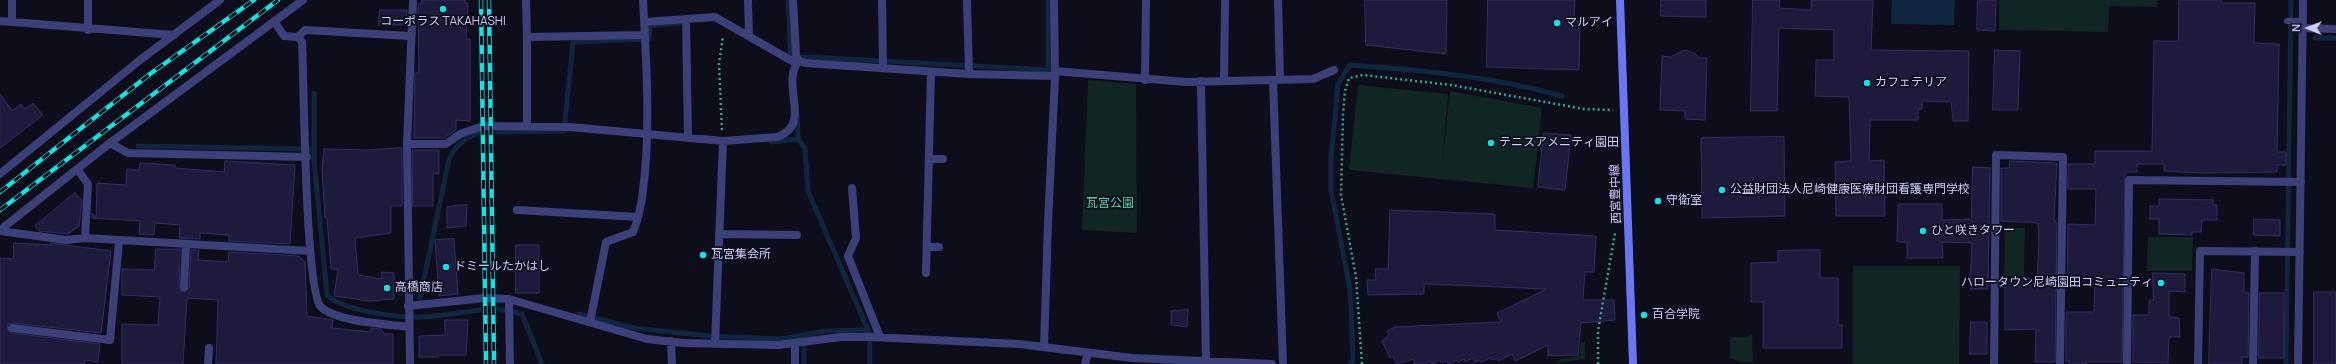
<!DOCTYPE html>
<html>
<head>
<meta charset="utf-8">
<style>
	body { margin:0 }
	#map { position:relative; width:2336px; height:364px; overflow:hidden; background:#0e0d1c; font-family:Manrope,sans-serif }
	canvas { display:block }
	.north { position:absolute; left:2288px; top:8px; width:40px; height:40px; -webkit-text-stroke:3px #0e0d1c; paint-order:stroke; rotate:271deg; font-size:11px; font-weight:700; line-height:16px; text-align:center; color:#ccccfb }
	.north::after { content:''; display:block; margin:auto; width:14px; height:18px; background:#ccccfb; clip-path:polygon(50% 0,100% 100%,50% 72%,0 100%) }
</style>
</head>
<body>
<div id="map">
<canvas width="2336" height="364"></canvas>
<div class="north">N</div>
</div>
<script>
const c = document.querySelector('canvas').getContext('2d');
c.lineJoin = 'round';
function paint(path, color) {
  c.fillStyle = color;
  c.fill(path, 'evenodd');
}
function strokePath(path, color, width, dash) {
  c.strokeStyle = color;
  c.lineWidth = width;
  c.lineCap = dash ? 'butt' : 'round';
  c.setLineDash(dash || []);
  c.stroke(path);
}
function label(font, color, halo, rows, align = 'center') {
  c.font = font + ' Manrope,"Noto Sans JP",sans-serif';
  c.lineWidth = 3.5;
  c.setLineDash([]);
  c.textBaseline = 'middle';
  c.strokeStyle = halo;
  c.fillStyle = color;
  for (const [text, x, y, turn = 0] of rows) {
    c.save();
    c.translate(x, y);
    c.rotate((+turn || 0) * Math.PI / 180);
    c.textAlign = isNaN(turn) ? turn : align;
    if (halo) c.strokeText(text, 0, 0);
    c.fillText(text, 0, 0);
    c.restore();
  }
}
paint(new Path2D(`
	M1999 0H2157V7L2109 6 2108 32 1999 30Z
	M1088 80 1136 84 1137 233 1082 230Z
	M1358 85 1448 94 1442 166 1450 91 1542 108 1533 188 1349 170Z
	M2005 228H2025L2024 276H2004Z
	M2148 237H2193L2192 271H2147Z
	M1853 266H1960L1959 364H1853Z
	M1752 333 1753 362H1741L1730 358V337H1747Z
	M1581 342H1585V359L1555 363 1561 359 1579 356Z`), '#102622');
paint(new Path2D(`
	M1892 0H1955L1954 25 1891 24Z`), '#0f263e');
strokePath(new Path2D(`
	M788 0 791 62
	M2315 38H2336
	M796 58 809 57 1048 70V0
	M314 93V160L327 295C343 311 399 318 422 317 441 316 461 312 480 310
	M497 132 564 131 573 42 649 39 650 26 682 23
	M798 139 805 148 808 191 868 330 870 343V364
	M771 142 798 139 797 114
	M138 146 314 149
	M420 298 449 159C455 146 465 138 478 133
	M498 309 522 314 542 364
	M579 314 634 328 709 336 782 339 825 331 868 330
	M804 364V339
	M1350 364 1353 360 1350 289 1331 190V159L1338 84 1350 65C1421 70 1494 77 1562 96
	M2286 364 2291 0`), '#0f263e', 5);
const building = new Path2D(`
	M422 0H465V3H468L466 39H470V121L456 120V130L444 138H414L415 73H419L418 10 419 3H422Z
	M1365 0H1447L1446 54 1366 45Z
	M1488 0H1575L1574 21H1580L1579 70 1487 67Z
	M1661 0H1706V17L1661 16Z
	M1753 0H1780L1779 8 1811 10V0H1873L1871 50 1969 51 1968 121H1953L1951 102 1922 101V109H1918V120H1870L1869 161 1884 160 1885 216H1836L1835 162 1851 161 1849 97 1815 96 1816 60H1834V30L1779 28 1777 111H1751Z
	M1978 0H1996L1995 31 1977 30Z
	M2179 0H2221V3H2255L2254 43 2279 44 2277 152H2286V165H2277V172L2203 173 2164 171V164H2137V172H2125L2122 362H2086V364H2069V361H2066V312H2094L2095 285H2067L2068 224 2095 225 2096 189H2068V164H2095V151H2152L2154 41H2178Z
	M380 10H407L406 25H379Z
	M1684 50 1694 53 1700 58H1707L1705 120 1685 119V111L1660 110 1662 56 1670 57Z
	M1995 50 2020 51 2018 110H1993Z
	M0 94 12 111 21 104 25 109 33 103 43 115 0 148Z
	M1544 133 1571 135 1565 190 1538 187Z
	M1784 137 1785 216 1702 218 1701 138Z
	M402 148V206H391V233L355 238 358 275 381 279 382 272 394 273V299L370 301 334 296 338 269H331L327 218H325L322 169 324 149 369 150Z
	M413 150H439V174H433V206H413Z
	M225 161 295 165 290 244 229 241V235L200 233V239L179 238 180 225 155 223 154 235 139 234 140 221 92 218V213L96 218 97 183 126 185 127 169 139 170 140 163 175 165V168L224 172Z
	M2010 161 2057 163 2054 219 2057 224 2055 362H2035L2036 329 2005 330V278H2037L2039 244 2038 223 2001 221V168H2009Z
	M1973 167 1990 168 1988 289H1970L1972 243 1942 242 1943 258H1907V242H1897L1898 204H1942V220L1971 219Z
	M75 193 82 200 79 226 68 234 39 231 35 226Z
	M2159 199 2213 200V205H2217V220H2202L2201 232H2192V235L2159 234V219H2150V206H2159Z
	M467 205 466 226 447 228V207Z
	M1390 210 1495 214V230L1596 236 1594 272H1585L1583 300H1614L1615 320 1581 323 1578 355 1548 356V345L1515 361 1512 354 1498 361 1497 358 1492 360 1490 358 1481 362 1480 360 1475 362 1473 358 1465 362 1464 359 1458 362 1457 360 1448 364 1447 361 1442 363 1440 360 1432 364 1430 361 1425 364H1415L1413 359 1397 364 1393 356 1390 358 1382 341 1389 335 1387 331 1395 327 1501 322 1497 313 1547 289 1424 284V294L1368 295 1367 280H1376L1375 269H1388Z
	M2254 219 2280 220V236L2254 235Z
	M454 239 458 294 439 296 435 240Z
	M14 243 52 245 50 243 111 251 101 333 13 323 8 324 7 328 11 333 100 344 98 362 85 360V364H0V258L13 259Z
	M516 245H539V293H516Z
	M156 249H180L179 287 184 292 189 287 191 250H199L198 260 228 262 229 252 299 256 305 262 307 316 333 320 332 328 371 332V328L381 329 384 334H393V364H216L218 300 187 298 183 364H122V324L158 325 160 297 122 295V269L154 270Z
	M1820 250V278H1838V325H1842V348H1763V302H1751V263L1778 262V251Z
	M2212 269 2244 273V293H2249L2248 357H2242V364H2209Z
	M2153 273 2185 274V292L2169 291V317L2179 318 2180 337H2169L2168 363 2133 362V315H2149V300H2153Z
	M2314 292H2336V364H2314Z
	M2260 293H2284V358H2259Z
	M1188 310 1187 327 1171 325V311Z
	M445 320H468L466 355H438V357H419V336L445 335Z
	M1971 322H1987V354H1970Z`);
paint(building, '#1d1a3c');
strokePath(building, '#332e66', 1);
strokePath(new Path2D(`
	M722 130 719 64 723 36
	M1362 364 1356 277 1341 195 1343 114 1345 91 1349 78 1363 75 1451 85 1584 109 1613 110
	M1598 364V331L1615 233`), '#35a692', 2.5, [2, 3]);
strokePath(new Path2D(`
	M2287 21H2303`), '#3b4078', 6);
strokePath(new Path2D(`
	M88 0V30
	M526 0 527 37 645 35
	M748 0 749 36
	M793 0 796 55 799 61 805 63 969 74 1055 76
	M882 0 883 68
	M967 0 969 74
	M1278 0 1280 79
	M686 19 688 137
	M0 21 174 35
	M12 21V0
	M274 21 284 36 298 37 302 42C304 79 305 291 321 307 337 322 387 324 409 327
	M645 22 715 17 792 61H799
	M2302 28 2336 29
	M298 37 305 30 410 36
	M527 37V126
	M1055 71 1186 82 1313 79 1334 70
	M1145 80 1146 0
	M1273 80 1283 364
	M1201 81 1206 361
	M1224 81 1225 0
	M110 143 128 153 307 157
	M407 144H446L460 134 483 126 570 127 723 141 777 137C814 124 779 84 799 61
	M929 159H943
	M77 169 88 184 85 238
	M0 174 140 60 220 0
	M852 188 856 238 848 256 880 337
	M517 210 638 217
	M0 230 110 143 303 0
	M0 231 66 240 85 238 310 251
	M719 234 797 235
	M927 247H939
	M926 273 931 72
	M184 287 186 244
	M509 299 510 364
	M408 306 485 298 509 299 647 339 683 343 778 345 841 337H871L1019 344 1132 358 1272 364
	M590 322 606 242 633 232C641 213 643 192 645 172 650 115 646 57 643 0
	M12 328 110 340 119 241
	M671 341 672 364
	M715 344 723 141
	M1044 347 1048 223 1055 76 1054 0
	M208 364 209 348
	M410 364 407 144 413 0
	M795 364V344
	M1085 364 1088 353
	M1994 364 1996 155 2063 157 2060 364
	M2127 364 2129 180 2301 182
	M2198 364 2200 251 2300 252
	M2253 364 2255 251
	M2298 364 2303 0`), '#3b4078', 8);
strokePath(new Path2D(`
	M1620 0 1633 364`), '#6a76f4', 8);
const rail = new Path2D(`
	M481 0 486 364
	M489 0 494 364
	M0 192 150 74 254 0
	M0 210 278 0`);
strokePath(rail, '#11e3e0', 4.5);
strokePath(rail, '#0e0d1c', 3, [9]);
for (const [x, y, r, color] of [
	[443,9,4,"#11e3e0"],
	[1557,23,4,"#11e3e0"],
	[1867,83,4,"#11e3e0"],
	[1491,143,4,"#11e3e0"],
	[1722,190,4,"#11e3e0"],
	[1658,201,4,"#11e3e0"],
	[1923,231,4,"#11e3e0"],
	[703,255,4,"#11e3e0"],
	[446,267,4,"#11e3e0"],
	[2161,283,4,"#11e3e0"],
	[387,288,4,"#11e3e0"],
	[1644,315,4,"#11e3e0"]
]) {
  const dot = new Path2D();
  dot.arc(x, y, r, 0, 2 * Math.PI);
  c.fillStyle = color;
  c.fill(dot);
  strokePath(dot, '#0e0d1c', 1.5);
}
label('12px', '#ccccfb', '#0e0d1c', [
	["コーポラス TAKAHASHI",443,22,"center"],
	["マルアイ",1565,23],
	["カフェテリア",1875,83],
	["テニスアメニティ園田",1499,143],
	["公益財団法人尼崎健康医療財団看護専門学校",1730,190],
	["守衛室",1666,201],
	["ひと咲きタワー",1931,231],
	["瓦宮集会所",711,255],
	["ドミールたかはし",454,267],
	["ハロータウン尼崎園田コミュニティ",2153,283,"right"],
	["高橋商店",395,288],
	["百合学院",1652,315]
], 'left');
label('12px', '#ccccfb', '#0e0d1c', [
	["西宮豊中線",1616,194,-92]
]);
label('12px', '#5ed5aa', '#0e0d1c', [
	["瓦宮公園",1110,204]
]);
</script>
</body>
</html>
